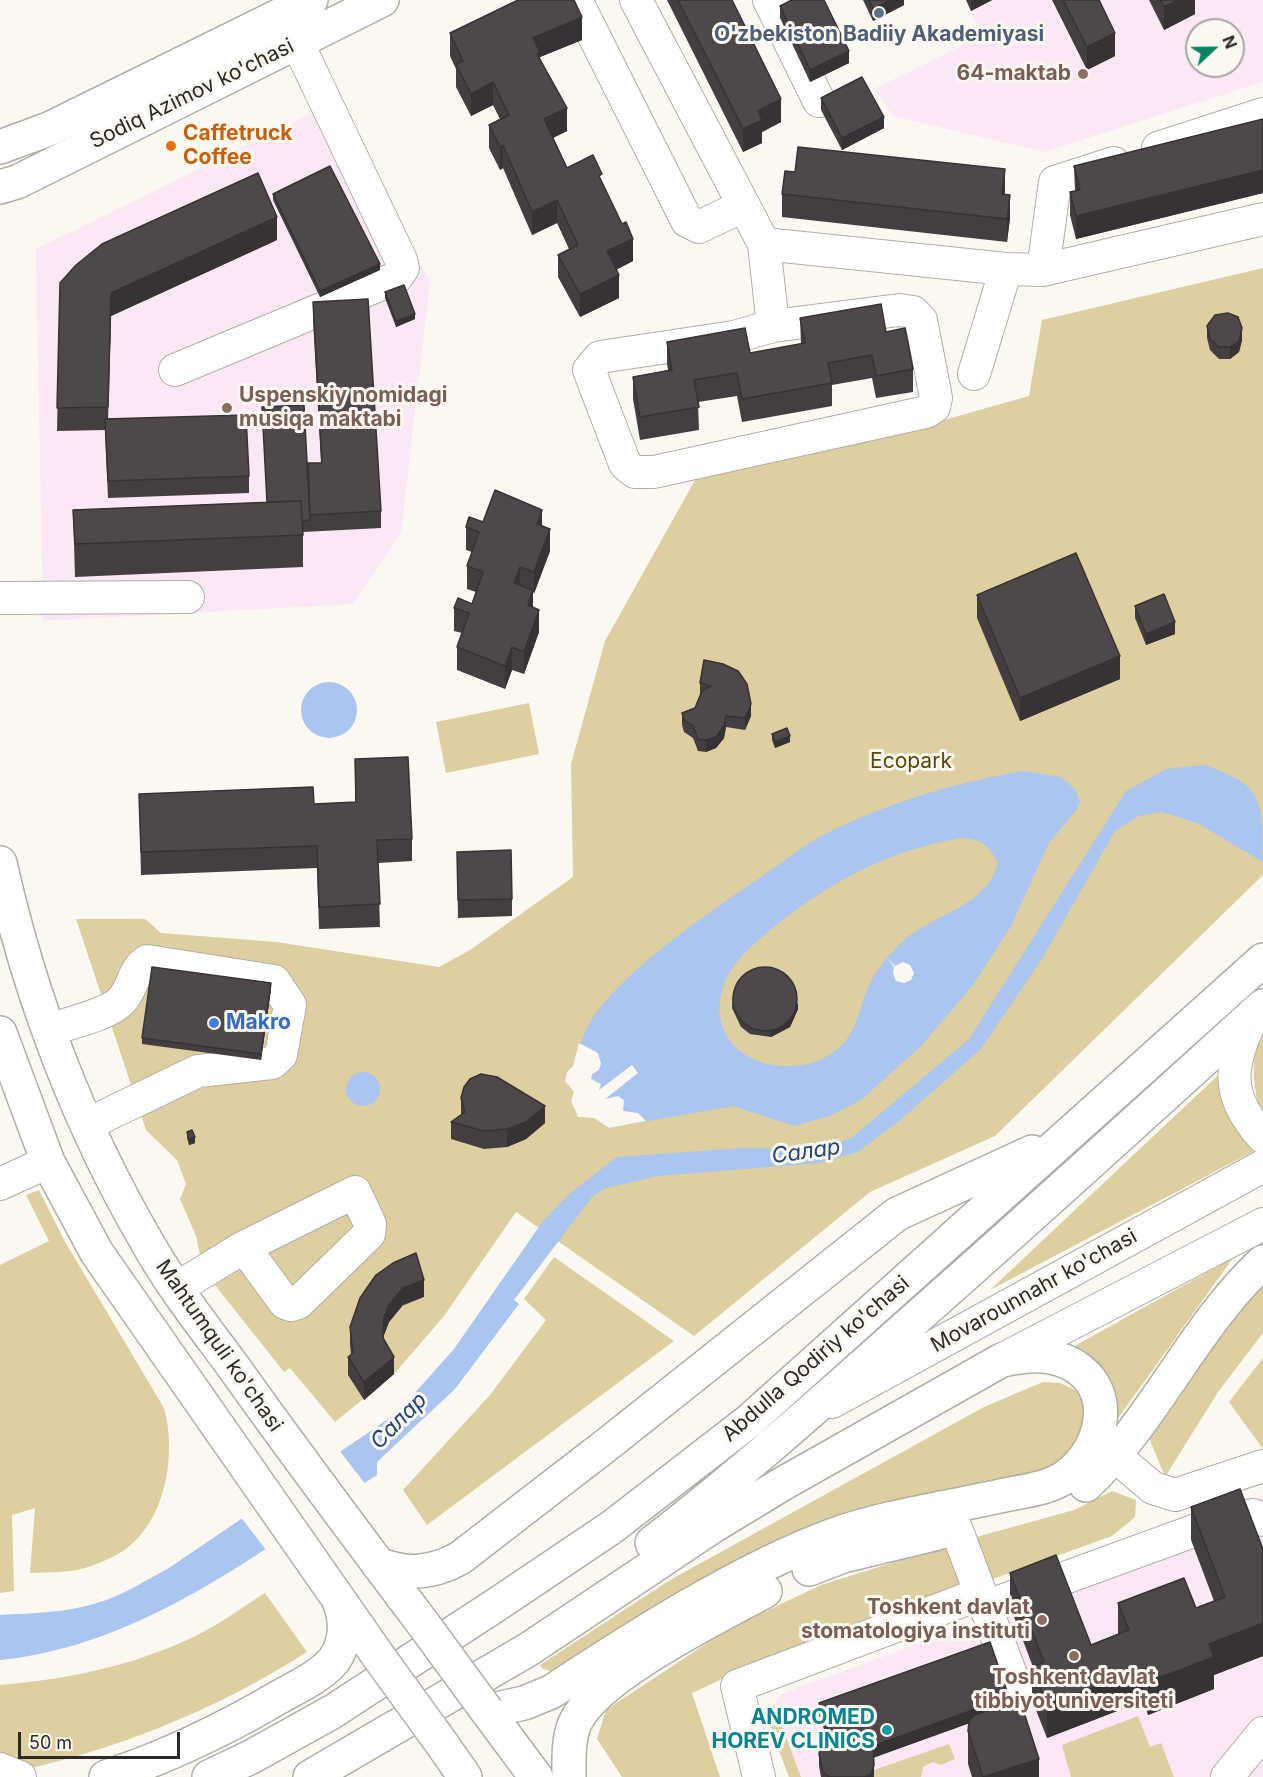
<!DOCTYPE html>
<html>
<head>
<meta charset="utf-8">
<style>
	body { margin:0 }
	#map { position:relative; width:1263px; height:1777px; overflow:hidden; background:#faf8f0; font-family:Inter,sans-serif }
	canvas { display:block }
	.north { position:absolute; left:1185px; top:18px; width:60px; height:60px; box-sizing:border-box; background:#faf8f0; border:2px solid #a7a6a0; border-radius:50%; rotate:68deg; font-size:16px; font-weight:700; line-height:24px; text-align:center; color:#2a2a27 }
	.north::after { content:''; display:block; margin:auto; width:21px; height:27px; background:#058465; clip-path:polygon(50% 0,100% 100%,50% 72%,0 100%) }
	.scale { position:absolute; left:18px; top:1732px; width:162px; height:27px; box-sizing:border-box; border:3px solid #2a2a27; border-top:0; padding-left:8px; font-size:18px; line-height:21px; white-space:nowrap; color:#2a2a27; -webkit-text-stroke:4px #faf8f0; paint-order:stroke }
</style>
</head>
<body>
<div id="map">
<canvas width="1263" height="1777"></canvas>
<div class="north">N</div>
<div class="scale">50 m</div>
</div>
<script>
const c = document.querySelector('canvas').getContext('2d');
c.lineJoin = 'round';
function paint(path, color) {
  c.fillStyle = color;
  c.fill(path, 'evenodd');
}
function strokePath(path, color, width, dash) {
  c.strokeStyle = color;
  c.lineWidth = width;
  c.lineCap = dash ? 'butt' : 'round';
  c.setLineDash(dash || []);
  c.stroke(path);
}
function label(font, color, halo, rows, align = 'center') {
  c.font = font + ' Inter,sans-serif';
  c.lineWidth = 6;
  c.setLineDash([]);
  c.textBaseline = 'middle';
  c.strokeStyle = halo;
  c.fillStyle = color;
  for (const [text, x, y, turn = 0] of rows) {
    c.save();
    c.translate(x, y);
    c.rotate((+turn || 0) * Math.PI / 180);
    c.textAlign = isNaN(turn) ? turn : align;
    if (halo) c.strokeText(text, 0, 0);
    c.fillText(text, 0, 0);
    c.restore();
  }
}
paint(new Path2D(`
	M966 0H1263V82L1044 152 893 116 874 89 981 36ZM1197 30H1233V66H1197Z
	M339 100 430 282 401 533 353 604 43 621 36 249Z
	M1263 1495V1777H789L766 1716 781 1694 1008 1611 1011 1594Z`), '#fce7f6');
paint(new Path2D(`
	M1263 268V875L995 1136 870 1192 694 1336 516 1212 444 1316 394 1374 335 1422 290 1368 284 1372 203 1270 196 1236 180 1199 186 1184 177 1160 146 1130 76 919H145L161 933 276 942 439 967 470 950 573 877 571 764 605 641 699 473 919 427 1029 396 1042 320Z
	M529 703 539 754 446 773 436 722Z
	M1263 1037V1119C1255 1098 1247 1056 1263 1037Z
	M1230 1064 1244 1137 1254 1151 990 1290Z
	M39 1190 64 1240 164 1408C176 1450 167 1511 134 1542 122 1554 101 1563 85 1568 69 1573 47 1572 30 1573L35 1508 12 1515 14 1591 0 1593V1265L49 1241 26 1195Z
	M554 1257 674 1341 427 1525 403 1490 490 1395 546 1320 524 1299Z
	M1233 1258 1113 1425 1071 1348Z
	M1263 1280V1333L1218 1392 1165 1477 1148 1435Z
	M1263 1358V1449L1229 1402Z
	M1043 1382 1060 1383 1075 1390 1081 1396 1088 1420 1081 1440 1054 1467 881 1507 554 1672 543 1669 540 1665 670 1580 984 1407Z
	M1112 1491 1136 1500 1135 1517 1112 1536 746 1668 692 1693 720 1777H622L597 1739 606 1710 730 1628 821 1585 962 1541 1074 1510Z
	M265 1593 307 1652C213 1712 109 1753 0 1775V1685C72 1679 143 1664 207 1630 227 1619 246 1605 265 1593Z
	M774 1705 801 1777H789L766 1716Z
	M1138 1716 1150 1747 1161 1743 1174 1777H1071L1062 1745Z
	M949 1744 955 1759 941 1765 933 1762 923 1767 921 1777H868L871 1771Z`), '#ddcf9f');
paint(new Path2D(`
	M301 710a28 28 0 1 1 56 0a28 28 0 1 1-56 0Z
	M1204 765C1263 785 1263 798 1263 862L1197 823 1162 812 1138 816 1115 831 1043 957 981 1049 898 1122 858 1152 819 1163 658 1176 606 1188 592 1197 514 1300 519 1304 455 1389 377 1462V1475C261 1550 143 1646 0 1660V1615C32 1613 66 1613 97 1603 122 1596 146 1580 169 1568L397 1413 454 1349 543 1221 569 1194 617 1157 742 1148 815 1149 850 1139 969 1039 1126 791 1166 769Z
	M1023 771 1061 777 1075 789 1080 801 1077 809 1049 843 1011 926 973 985 921 1046 861 1100 830 1116 794 1126 733 1106 609 1128 594 1118 578 1117 571 1101 574 1092 565 1081C567 1073 571 1071 573 1065 580 1044 587 1022 602 1005 646 954 710 912 765 874 785 861 804 845 825 834 889 802 954 783 1023 771ZM962 838C982 839 989 846 998 863 986 910 927 914 897 947 888 957 878 968 872 979 860 1001 860 1026 842 1045 797 1089 703 1062 722 991 729 965 749 948 768 932 824 885 889 849 962 838Z
	M346 1089a17 17 0 1 1 34 0a17 17 0 1 1-34 0Z`), '#aac5f0');
paint(new Path2D(`
	M887 958 895 966 903 962 910 965 914 973 911 980 904 983 896 981 893 973 894 967Z
	M579 1043 598 1053 601 1064 599 1070 592 1074 591 1079 601 1084 599 1090 632 1065 638 1073 605 1099 618 1096 624 1100 623 1111 638 1113 646 1121 609 1128 594 1118 578 1117 571 1101 574 1092 565 1081 567 1072 573 1066Z
	M339 1450 366 1485 266 1550 240 1516Z`), '#faf8f0');
const minor = new Path2D(`
	M576 0 687 221 699 227 743 206
	M636 0 764 244 773 326 899 310 913 312 921 320 936 398 934 407 926 412 654 472H635L625 464 589 370 600 357 734 337 773 326
	M769 0 819 101
	M1158 148 1263 114
	M764 244 1006 269 1043 270 1263 219
	M1043 270 1055 182 1114 163
	M175 370 396 278 403 268 401 260 297 42
	M974 374 1006 269
	M0 598 188 597
	M1254 1014C1230 1064 1223 1094 1263 1137
	M49 1030C68 1023 109 1015 122 1000 133 988 133 970 147 961L274 981 290 1005 281 1055 272 1063 198 1071 88 1124
	M0 1184 48 1162
	M177 1288 244 1247 355 1192 370 1224 369 1234 298 1303 291 1305 285 1303 244 1247
	M1003 1359 1263 1224
	M832 1402 1263 1166
	M1114 1455 1153 1488 1175 1495 1263 1466
	M956 1528 1019 1696
	M985 1607 1199 1529 1253 1515 1263 1520
	M0 1769 20 1777
	M759 1777 737 1686 980 1594
	M1227 1777 1263 1733`);
const major = new Path2D(`
	M0 147 49 129 311 0
	M0 187 17 182 382 0
	M0 863C29 994 79 1126 147 1242 172 1287 205 1328 235 1369 296 1455 360 1540 424 1625
	M0 1033 48 1162 97 1253 379 1657
	M1086 1485C1155 1420 1193 1327 1263 1262
	M652 1543C740 1475 822 1402 905 1328 1026 1222 1144 1114 1263 1006
	M378 1564C407 1576 433 1573 460 1558L609 1443 897 1214 1032 1152
	M809 1569 843 1556 938 1533
	M442 1744 465 1777
	M106 1777C167 1757 225 1729 281 1696 299 1686 321 1676 334 1660 347 1642 347 1618 338 1599
	M209 1777 251 1757 332 1712 499 1603 612 1527 749 1421 1263 960
	M310 1777 529 1649 713 1526 784 1483 1002 1360C1026 1355 1050 1352 1073 1365 1117 1391 1103 1448 1068 1475 1050 1489 1022 1491 1000 1496 946 1508 888 1516 836 1534 742 1568 635 1637 551 1692L524 1703 487 1711 536 1777
	M569 1777C569 1759 568 1739 575 1723 596 1676 718 1617 765 1591`);
strokePath(minor, '#b0aea6', 34);
strokePath(major, '#b0aea6', 36);
strokePath(minor, '#fff', 32);
strokePath(major, '#fff', 33);
const majorBridge = new Path2D(`
	M424 1625 487 1711
	M379 1657 442 1744`);
strokePath(majorBridge, '#b0aea6', 36, []);
strokePath(majorBridge, '#fff', 33);
paint(new Path2D(`
	M667 0H732L781 122 762 132V143L743 152Z
	M863 0H904V5L873 21Z
	M966 0H992L971 11Z
	M1052 0H1099L1115 56 1087 70Z
	M1149 0H1195V14L1164 30Z
	M780 6 849 63 810 82 780 18Z
	M450 33 582 40 540 57V58L567 131 553 138 567 168 602 183 633 261 616 270 619 298 580 317 558 277V255L569 249 557 223 532 235 503 168 500 170 489 148V125L500 119 493 105 471 116 456 87V69L450 56Z
	M821 98 884 128 842 150 821 110Z
	M1263 119V193L1076 239 1070 215V192L1075 191 1074 166Z
	M273 194 380 270 320 297 273 200Z
	M782 194 1010 218 1007 242 782 217Z
	M277 240 111 316 108 419 249 476V493L108 498 105 430 57 431 60 283Z
	M385 292 415 319 396 327 385 298Z
	M313 302 381 511V528L303 532V567L75 577 73 510 267 502 262 407 308 471 321 463 313 319Z
	M800 318 886 332 913 369V392L876 398 872 378 832 385V406L742 422 737 396 698 402 699 430 640 440 633 399V377L668 370 667 364V342L750 353 801 344Z
	M1207 326 1242 340 1239 352 1230 359H1219L1210 350 1207 338Z
	M483 522 542 526 550 551 533 594V607L539 632 524 674 512 670 505 689 457 670V647L462 633 454 631V608L472 604 476 592 467 589V566L472 552 466 550V527Z
	M977 595 1120 679 1020 721 977 618Z
	M1135 606 1175 634 1146 645 1135 618Z
	M704 660 751 716 745 730 726 727 724 738 716 748 706 752 698 751 693 738 684 732 682 725V713L695 708 700 695V683Z
	M772 734 790 742 775 748 772 740Z
	M355 759 412 839V861L378 863 380 927 319 929 317 868 141 875 139 794 314 804 355 802Z
	M457 852 512 899V916L458 918Z
	M271 989 261 1060 142 1044V1038Z
	M733 992 798 1009 790 1027 771 1037 750 1034 741 1027 732 1008Z
	M461 1098 545 1123 526 1139 507 1147 484 1149 451 1139V1122L461 1115Z
	M187 1132 195 1143 189 1145 187 1138Z
	M424 1297 403 1305 389 1322 384 1335V1339L394 1374 364 1400 348 1375V1357L351 1355 350 1344V1327Z
	M1191 1507 1263 1549V1656L1214 1675V1689L1148 1715 1143 1701 1047 1738 1032 1700V1667H1033L1010 1606V1573L1091 1645 1118 1634V1603L1196 1608 1214 1601 1191 1540Z
	M819 1703 1009 1704 1039 1777H972L968 1764V1723L874 1757V1777H821L819 1766V1754L827 1738 819 1715Z`), '#443e40');
paint(new Path2D(`
	M891 0H904V5L873 21V9Z
	M971 0H992L971 11Z
	M1178 0H1195V14L1164 30V7Z
	M582 17V40L540 57V75L533 38Z
	M1115 33V56L1087 70V47Z
	M849 51V63L810 82V70Z
	M493 82V105L471 116V94Z
	M781 99V122L762 132V143L743 152V129L758 111Z
	M567 108V131L544 142V119Z
	M884 117V128L842 150V138Z
	M503 145V168L500 170V147Z
	M1005 169V192L1002 217V194Z
	M1263 170V193L1076 239V216Z
	M1010 195V218L1007 242V219Z
	M557 200V223L532 235V212Z
	M277 217V240L111 316 108 430 111 293Z
	M633 239V261L607 274V251Z
	M380 264V270L320 297V291Z
	M619 275V298L580 317V294Z
	M415 314V319L396 327V321Z
	M1242 328V340L1239 352 1230 359V347Z
	M542 510V533L537 524Z
	M550 529V551L534 594V572Z
	M520 567V590L514 583Z
	M533 590V613L528 605Z
	M539 610V632L524 674V652Z
	M1175 622V634L1146 645V634Z
	M512 647V670L505 689V666Z
	M1120 656V679L1020 721V698Z
	M751 704V716L745 730V718Z
	M726 716V727L724 738 716 748 706 752V740Z
	M790 736V742L775 748V742Z
	M271 983V989L261 1060V1054Z
	M798 1003V1009L790 1027 771 1037V1032Z
	M545 1106V1123L526 1139 507 1147V1129Z
	M195 1137V1143L189 1145V1139Z
	M424 1280V1297L403 1305 389 1322 384 1335 383 1355 384 1317 389 1305 403 1288Z
	M394 1357V1374L364 1400V1382Z
	M1263 1623V1656L1214 1675V1689L1148 1715V1682L1209 1644Z
	M1143 1669V1701L1047 1738V1705Z
	M1009 1697V1709L873 1758V1746Z
	M1039 1759V1777H984Z
	M874 1765V1777H866Z`), '#373234');
const building = new Path2D(`
	M518 0H574L582 17 533 38 540 52 537 54 567 108 544 119 567 168 593 155 602 174 599 176 622 224 626 222 633 239 607 251 619 275 580 294 558 255 578 245 557 200 532 212 503 145 500 147 489 125 509 115 493 82 471 94 456 64 463 61 450 33Z
	M678 0H732L781 99 758 111 762 120 743 129Z
	M792 0H824L849 51 810 70 780 6Z
	M869 0H891L873 9Z
	M1063 0H1099L1115 33 1087 47Z
	M1160 0H1178L1164 7Z
	M862 77 884 117 842 138 821 98Z
	M1263 119V170L1076 216 1070 192 1080 190 1074 166Z
	M798 147 1005 169 1002 194 1010 195 1007 219 782 194 785 171 795 172Z
	M330 166 380 264 320 291 273 194Z
	M258 173 277 217 111 293 108 407 57 408 60 283 76 265 102 244Z
	M404 285 415 314 396 321 385 292Z
	M368 299 381 511 310 515 308 463H322L313 302Z
	M881 304 886 332 905 328 913 369 876 376 872 355 828 363 832 383 742 399 737 373 694 380 699 407 640 417 633 377 672 370 667 342 745 328 750 353 805 343 800 318Z
	M1228 313 1238 317 1242 328 1239 341 1230 347H1219L1210 339 1207 326 1215 315Z
	M304 405 310 520 302 521 301 501 267 502 262 407Z
	M246 415 249 476 108 481 105 419Z
	M495 490 542 510 537 524 550 529 534 572 520 567 514 583 533 590 528 605 539 610 524 652 512 647 505 666 457 647 469 613 454 608 458 598 472 604 483 572 467 566 479 532 466 527 469 517 483 522Z
	M301 501 303 535 75 544 73 510Z
	M1076 553 1120 656 1020 698 977 595Z
	M1164 594 1175 622 1146 634 1135 606Z
	M704 660 723 664 738 671 747 684 751 704 745 718 726 716 724 726 716 737 706 740 698 739 693 726 684 720 682 713 695 708 702 691 711 686 700 683Z
	M787 728 790 736 775 742 772 734Z
	M408 757 412 839 377 840 380 904 319 907 317 846 141 852 139 794 313 787 314 804 356 802 355 759Z
	M511 850 512 899 458 900 457 852Z
	M733 999a32 32 0 1 1 64 0a32 32 0 1 1-64 0Z
	M152 967 271 983 261 1054 142 1038Z
	M481 1074 497 1077 545 1106 526 1122 507 1129 484 1131 451 1122 465 1112 461 1098 464 1087 470 1079Z
	M192 1130 195 1137 189 1139 187 1132Z
	M416 1253 424 1280 403 1288 389 1305 384 1317 383 1338 394 1357 364 1382 348 1357 353 1353 350 1327 360 1298 376 1275 393 1263Z
	M1240 1489 1263 1549V1623L1209 1644 1214 1657 1148 1682 1143 1669 1047 1705 1032 1667 1044 1662 1010 1573 1056 1555 1091 1645 1129 1630 1118 1603 1184 1578 1196 1608 1225 1597 1191 1507Z
	M990 1642 1009 1697 873 1746 874 1765 871 1774 866 1777H829L823 1772 819 1754 821 1745 830 1734 819 1703Z
	M1020 1700 1039 1759 983 1777 968 1731 969 1721 975 1715Z`);
paint(building, '#4f484b');
strokePath(building, '#373234', 1.5);
for (const [x, y, r, color] of [
	[879,13,6,"#5c6f8a"],
	[1083,74,6,"#8d6e63"],
	[171,146,6,"#e8710a"],
	[227,408,6,"#8d6e63"],
	[214,1023,6,"#3f7fe0"],
	[1042,1620,6,"#8d6e63"],
	[1074,1656,6,"#8d6e63"],
	[887,1730,6,"#0f9aa8"]
]) {
  const dot = new Path2D();
  dot.arc(x, y, r, 0, 2 * Math.PI);
  c.fillStyle = color;
  c.fill(dot);
  strokePath(dot, '#faf8f0', 2);
}
label('bold 21px', '#4e5e75', '#faf8f0', [
	["O'zbekiston Badiiy Akademiyasi",879,35]
]);
label('bold 21px', '#785e54', '#faf8f0', [
	["64-maktab",1071,74],
	["Uspenskiy nomidagi",239,396,"left"],
	["musiqa maktabi",239,420,"left"],
	["Toshkent davlat",1030,1608],
	["stomatologiya instituti",1030,1632],
	["Toshkent davlat",1074,1678,"center"],
	["tibbiyot universiteti",1074,1702,"center"]
], 'right');
label('21px', '#2a2a27', '#faf8f0', [
	["Sodiq Azimov ko'chasi",192,94,-26],
	["Movarounnahr ko'chasi",1034,1291,-29],
	["Mahtumquli ko'chasi",219,1346,55],
	["Abdulla Qodiriy ko'chasi",816,1359,-41]
]);
label('bold 21px', '#c56008', '#faf8f0', [
	["Caffetruck",183,134],
	["Coffee",183,158]
], 'left');
label('21px', '#58490d', '#faf8f0', [
	["Ecopark",911,762]
]);
label('bold 21px', '#366cbe', '#faf8f0', [
	["Makro",226,1023]
], 'left');
label('bold 21px', '#0d838f', '#faf8f0', [
	["ANDROMED",875,1718],
	["HOREV CLINICS",875,1742]
], 'right');
label('italic 22px', '#234478', '#faf8f0', [
	["Салар",806,1152,-8],
	["Салар",399,1421,-45]
]);
</script>
</body>
</html>
